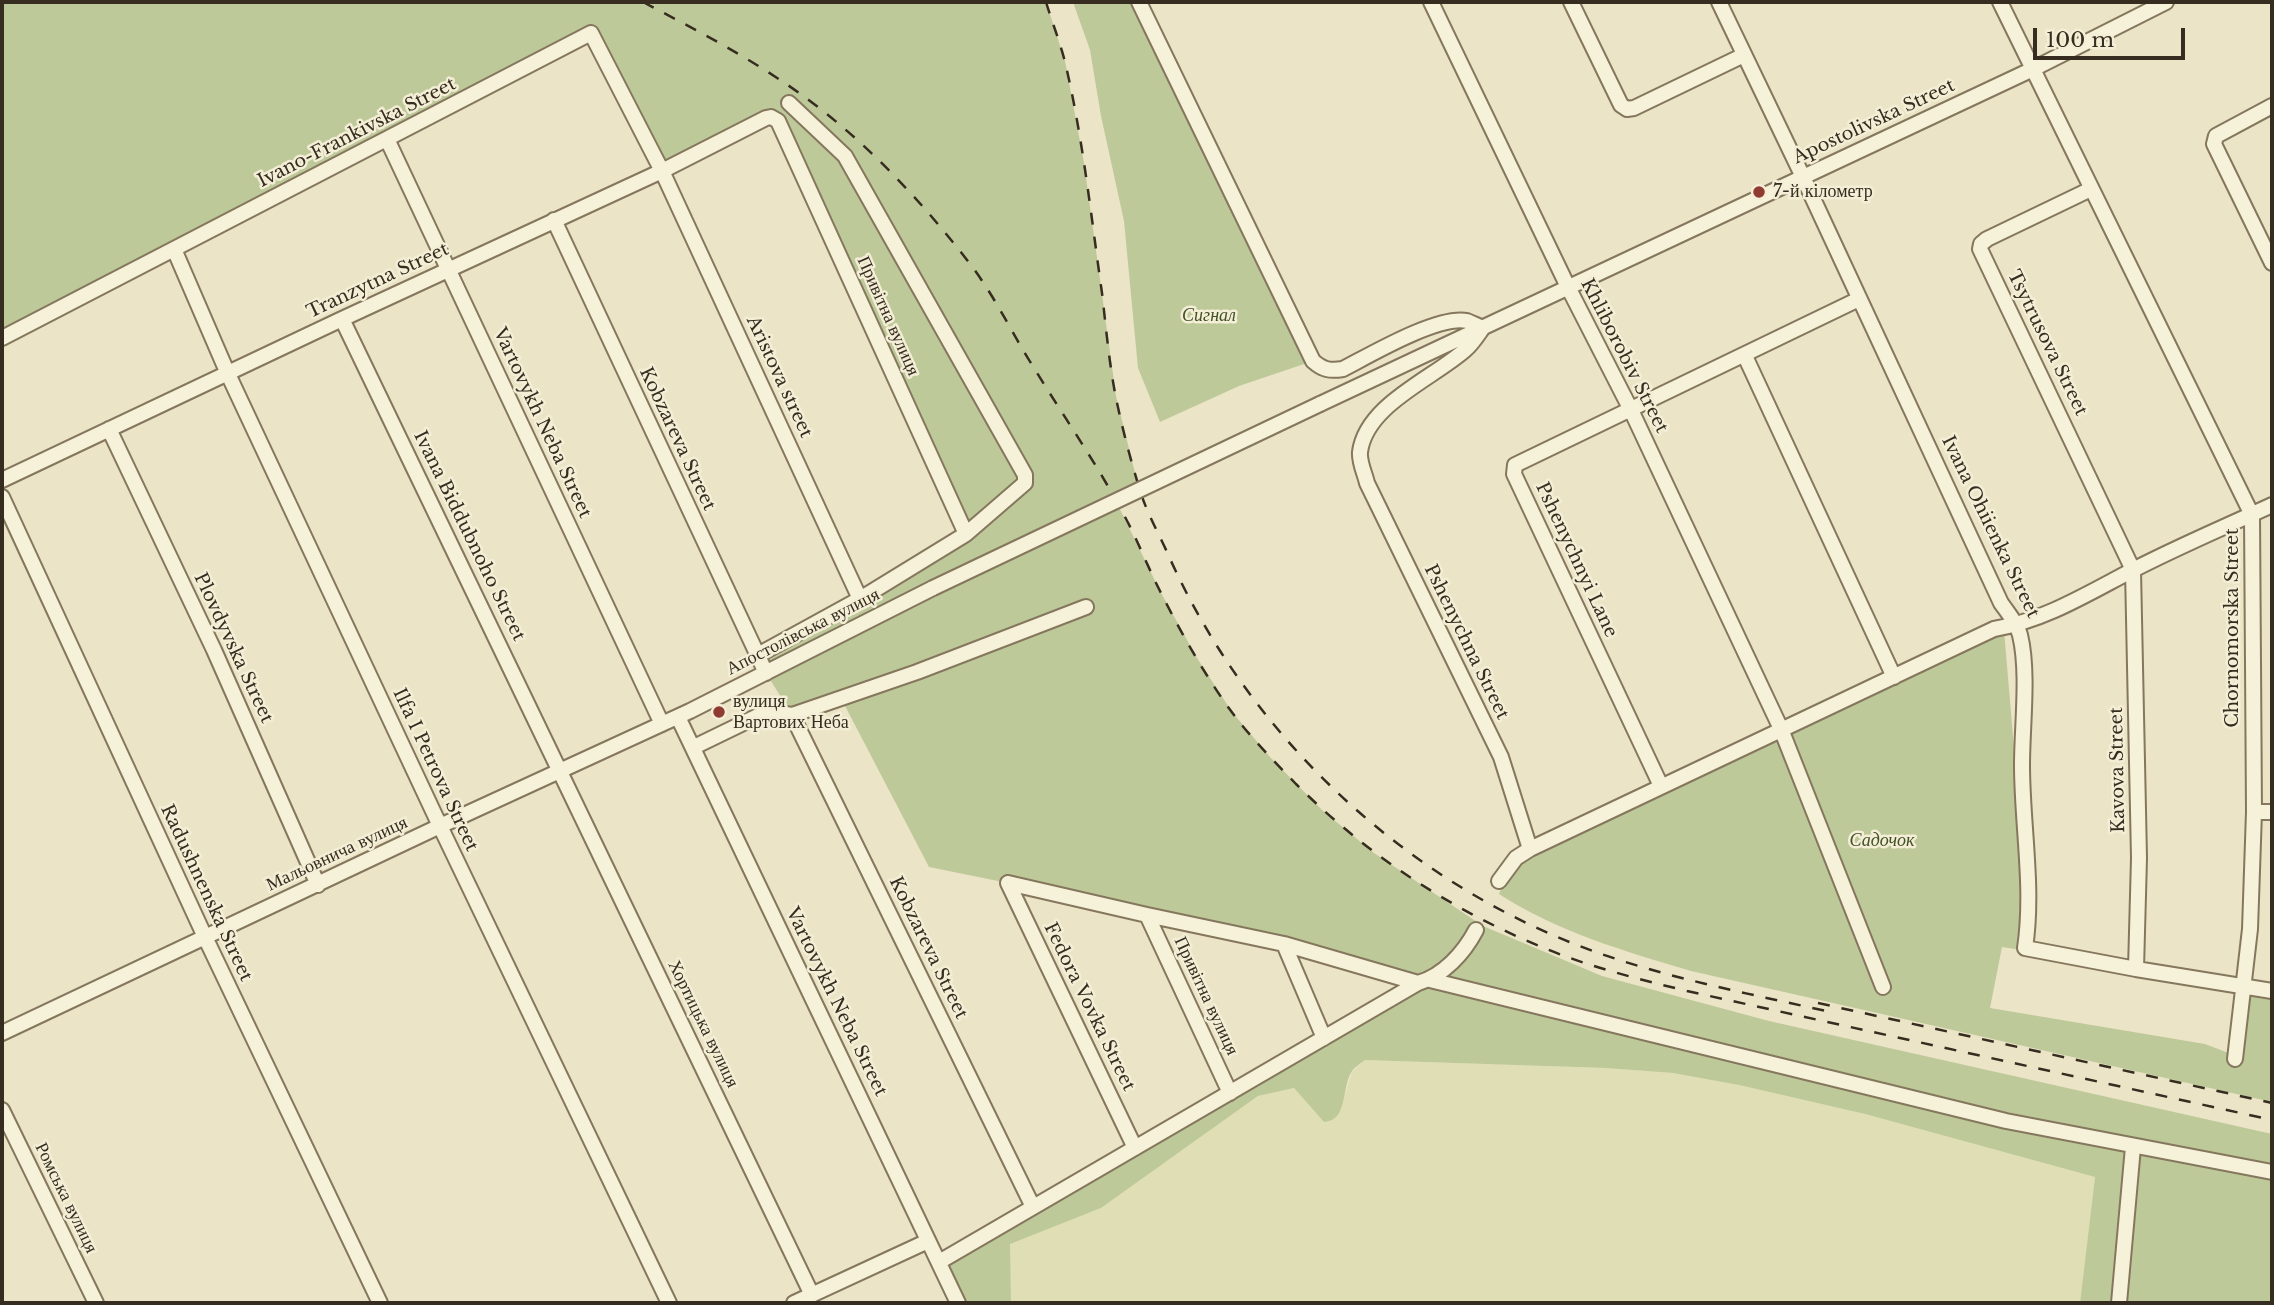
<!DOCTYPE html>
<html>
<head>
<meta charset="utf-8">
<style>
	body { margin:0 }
	#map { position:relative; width:2274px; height:1305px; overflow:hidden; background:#ebe4c6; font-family:"Libre Baskerville",serif }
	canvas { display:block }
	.frame { position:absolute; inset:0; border:4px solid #362d20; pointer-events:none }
	.scale { position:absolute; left:2033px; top:28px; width:152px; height:32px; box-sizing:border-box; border:4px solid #362d20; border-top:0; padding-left:9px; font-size:21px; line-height:24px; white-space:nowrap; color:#362d20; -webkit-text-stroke:5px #f3eed5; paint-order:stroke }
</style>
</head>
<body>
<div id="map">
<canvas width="2274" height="1305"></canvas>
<div class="frame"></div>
<div class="scale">100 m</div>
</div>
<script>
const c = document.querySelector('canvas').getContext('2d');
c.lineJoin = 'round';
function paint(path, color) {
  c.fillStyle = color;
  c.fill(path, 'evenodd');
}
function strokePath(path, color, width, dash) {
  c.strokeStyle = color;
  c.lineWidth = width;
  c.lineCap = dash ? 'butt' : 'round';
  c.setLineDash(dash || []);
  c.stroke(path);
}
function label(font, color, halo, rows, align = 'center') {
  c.font = font + ' "Libre Baskerville",serif';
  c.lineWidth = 5;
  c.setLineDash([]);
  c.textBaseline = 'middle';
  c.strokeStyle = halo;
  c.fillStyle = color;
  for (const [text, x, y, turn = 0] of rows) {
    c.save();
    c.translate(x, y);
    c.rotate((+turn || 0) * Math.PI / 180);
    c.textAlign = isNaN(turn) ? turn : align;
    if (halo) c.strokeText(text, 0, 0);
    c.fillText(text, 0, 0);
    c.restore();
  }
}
paint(new Path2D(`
	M1365 1060 1606 1068 1673 1073 1739 1085 1865 1114 2095 1177 2080 1303H1011L1009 1244 1101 1208 1258 1096 1294 1088 1324 1122 1341 1110 1352 1072Z`), '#e0deb4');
paint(new Path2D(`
	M2 2H1046L1065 61 1084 163 1116 396 1139 489 1116 501 1160 591 1197 658 1232 712 1270 757 1322 810 1374 853 1483 926 1602 976 1769 1021 2272 1134V1303H2080L2095 1177 1865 1114 1739 1085 1673 1073 1606 1068 1365 1060C1361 1063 1355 1067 1352 1071 1341 1087 1349 1120 1324 1122L1294 1088 1258 1096 1101 1208 1010 1244 1011 1303H958L939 1262 1417 984 1008 883 929 867 843 702 792 715 766 673 768 649 965 533 771 117 662 171 591 34 2 338Z
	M1073 2H1139L1313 361 1239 386 1160 422 1138 368 1124 221 1101 116 1090 50Z
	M2004 630 2022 843V950L2002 947 1990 1008 2205 1044 2239 1057 2247 990 2272 995V1102L1691 971C1624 951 1558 932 1499 894L1503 885 1519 862Z`), '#bec99a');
const minor = new Path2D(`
	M1139 2 1313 361C1323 370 1330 371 1343 369 1370 355 1438 315 1467 321 1472 323 1478 326 1483 328
	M1431 2 1568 287 1631 410 1781 729 1883 987
	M1571 2 1621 105 1627 109 1634 108 1744 55
	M1719 2 1803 177 2001 603C2008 613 2017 623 2020 635 2029 672 2022 726 2022 765 2022 825 2034 888 2025 948L2136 969 2272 991
	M2000 2 2252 515 2254 812 2250 929 2235 1059
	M2272 106 2216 136 2214 144 2272 263
	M387 139 662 724
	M2091 189 1987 239 1981 244 1980 249 2133 570 2139 858 2136 969
	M554 220 766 673
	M174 249 228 374 440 826 669 1303
	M342 319 812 1295
	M1482 329C1477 336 1472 344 1465 350 1432 379 1366 405 1360 452 1359 462 1365 474 1367 483L1501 757 1530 849
	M2 338 591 33 662 171 860 599
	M1745 356 1894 677
	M1320 404 2033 69 2166 2
	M109 429 214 650 318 885
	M2 480 342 319 662 171 766 118 771 117 778 121 966 534
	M2 497 205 937 380 1303
	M758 655 860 599 966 534 1025 483V475L845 156 789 103
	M792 715 917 672 1086 607
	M678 717 958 1303
	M694 747 764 713 772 712 792 715 1033 1207
	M1661 786 1514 474 1515 465 1859 299
	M2254 812H2272
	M1499 881 1516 858 1530 849 1994 629C2043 621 2087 594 2131 571 2177 547 2225 527 2272 505
	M1008 883 1147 915 1284 944 1418 983
	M1008 883 1135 1148
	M1147 915 1230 1093
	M1284 944 1324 1038
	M1430 980 2006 1121 2272 1172
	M2 1033 440 826 690 711 933 588
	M2 1110 96 1303
	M939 1262 1418 983C1443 976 1464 953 1476 930
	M794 1303 928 1241
	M2119 1303 2133 1147`);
strokePath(minor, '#85775d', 18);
strokePath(minor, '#f6f1d9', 14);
strokePath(new Path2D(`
	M643 2C700 32 758 62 810 101 869 145 922 202 967 260 994 294 1011 332 1034 368 1064 417 1097 464 1124 515 1137 539 1147 565 1159 589 1180 631 1204 674 1231 711 1250 737 1274 761 1296 784 1367 855 1451 910 1544 948 1590 967 1638 979 1687 991L2272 1120
	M1046 2C1052 22 1060 42 1065 62 1083 138 1091 216 1102 293 1106 327 1109 363 1116 398 1122 427 1130 458 1139 487 1145 509 1157 530 1167 552 1241 720 1379 858 1548 933 1636 972 1732 990 1826 1011
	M1818 1003 2272 1103`), '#362d20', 2.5, [12, 12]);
const minorBridge = new Path2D(`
	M933 588 1320 404`);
strokePath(minorBridge, '#85775d', 18, []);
strokePath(minorBridge, '#f6f1d9', 14);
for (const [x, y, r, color] of [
	[1759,192,7,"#903b31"],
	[719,712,7,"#903b31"]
]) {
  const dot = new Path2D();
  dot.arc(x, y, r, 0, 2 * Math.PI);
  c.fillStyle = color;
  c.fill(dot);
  strokePath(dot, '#f3eed5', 2.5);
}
label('18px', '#362d20', '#f3eed5', [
	["Apostolivska Street",1874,122,-25],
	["Ivano-Frankivska Street",357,133,-27],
	["Tranzytna Street",378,281,-25],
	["Привітна вулиця",888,316,66],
	["Tsytrusova Street",2047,343,64],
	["Khliborobiv Street",1624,356,63],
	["Aristova street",779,377,65],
	["Vartovykh Neba Street",542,423,65],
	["Kobzareva Street",677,439,65],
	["Ivana Ohiienka Street",1990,527,64],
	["Ivana Biddubnoho Street",469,536,64],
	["Pshenychnyi Lane",1576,560,65],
	["Chornomorska Street",2233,628,-90],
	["Апостолівська вулиця",803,632,-27],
	["Pshenychna Street",1466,642,64],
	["Plovdyvska Street",233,648,65],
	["Ilfa I Petrova Street",435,770,65],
	["Kavova Street",2118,770,-91],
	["Мальовнича вулиця",337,854,-25],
	["Radushnenska Street",206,893,65],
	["Kobzareva Street",928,948,64],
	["Привітна вулиця",1206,996,65],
	["Vartovykh Neba Street",836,1002,64],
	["Fedora Vovka Street",1089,1007,64],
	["Хортицька вулиця",703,1024,64],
	["Ромська вулиця",66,1198,64]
]);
label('18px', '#362d20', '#f3eed5', [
	["7-й кілометр",1773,192],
	["вулиця",733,702],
	["Вартових Неба",733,723]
], 'left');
label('italic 18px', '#425128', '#f3eed5', [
	["Сигнал",1209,316],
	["Садочок",1882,841]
]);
</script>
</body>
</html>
